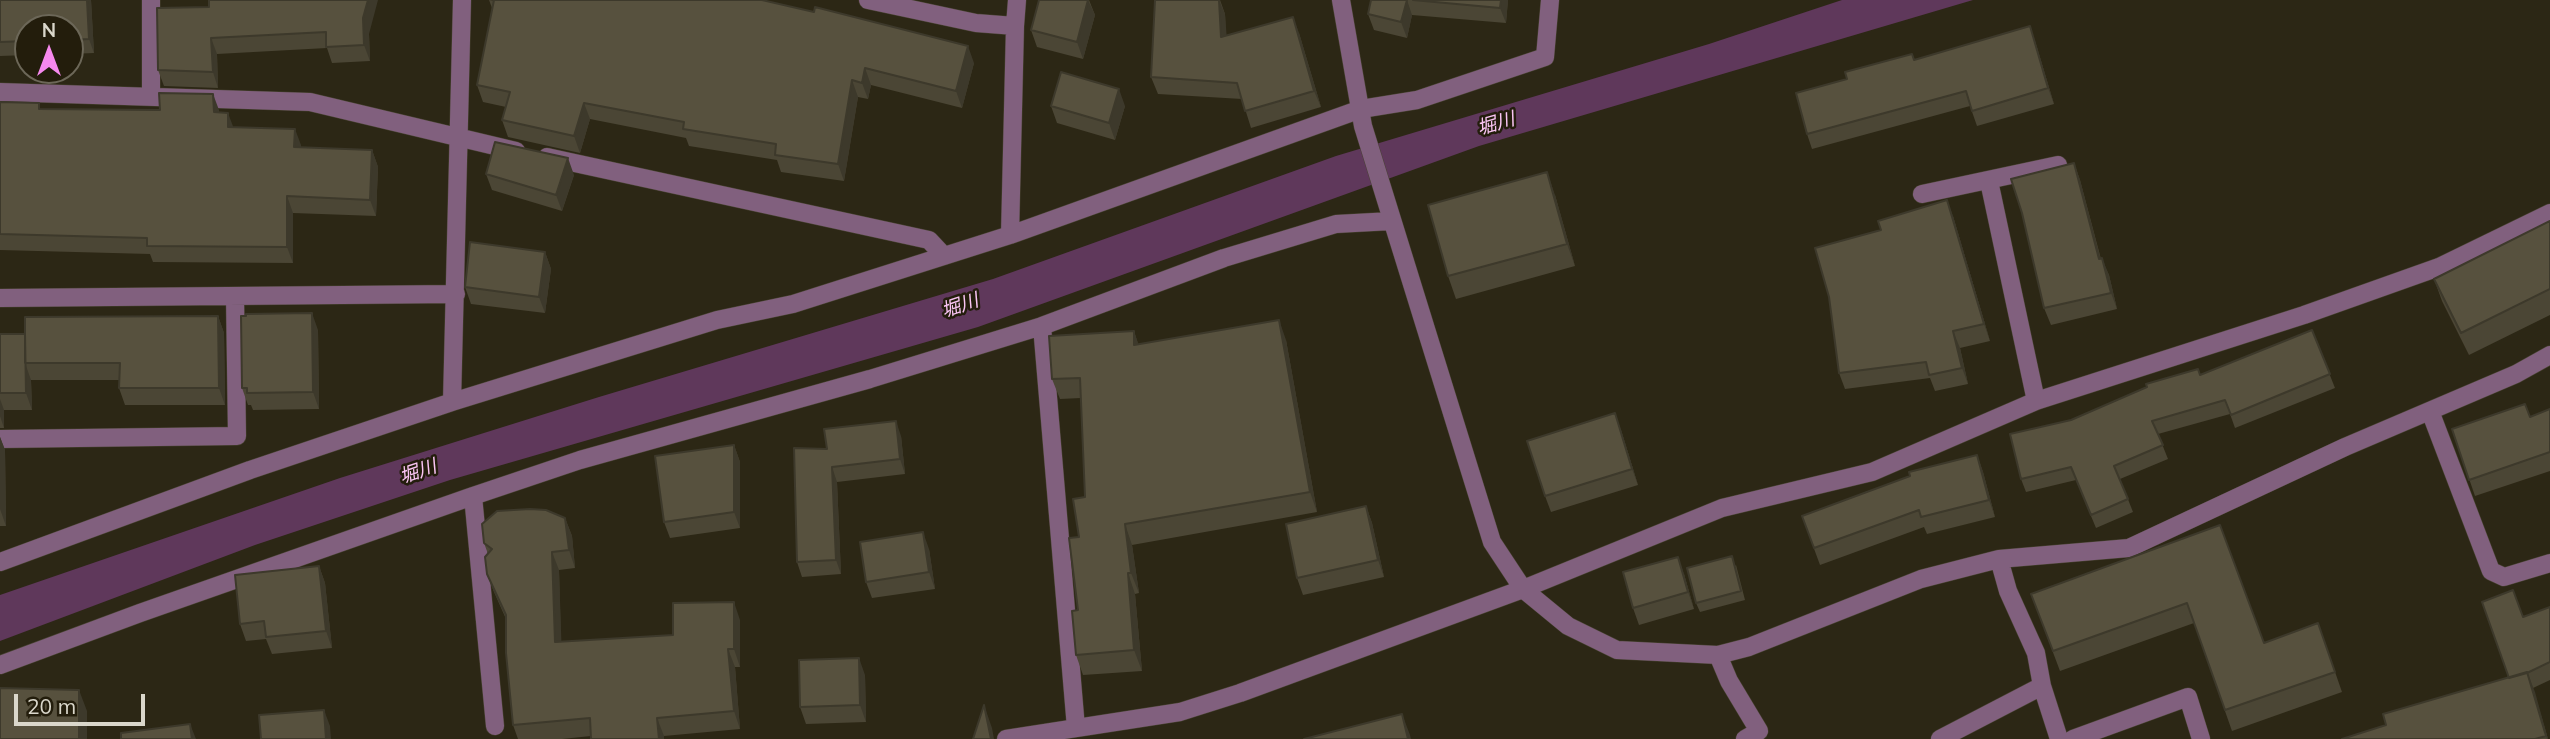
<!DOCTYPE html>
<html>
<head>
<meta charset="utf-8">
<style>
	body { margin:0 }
	#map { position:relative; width:2550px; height:739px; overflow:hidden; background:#2c2715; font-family:Mulish,sans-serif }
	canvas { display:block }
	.north { position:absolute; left:14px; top:14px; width:70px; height:70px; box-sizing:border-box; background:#231d0c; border:2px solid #6c6758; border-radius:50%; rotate:0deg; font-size:19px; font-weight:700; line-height:28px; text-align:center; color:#dad7cb }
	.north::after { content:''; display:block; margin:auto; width:24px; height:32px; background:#f689ee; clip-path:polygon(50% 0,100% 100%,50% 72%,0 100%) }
	.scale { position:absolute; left:14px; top:694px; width:131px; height:32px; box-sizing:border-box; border:4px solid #dad7cb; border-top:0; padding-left:9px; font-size:21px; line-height:24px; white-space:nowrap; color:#dad7cb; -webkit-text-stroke:5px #231d0c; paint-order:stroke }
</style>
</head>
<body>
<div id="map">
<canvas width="2550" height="739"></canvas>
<div class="north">N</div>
<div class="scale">20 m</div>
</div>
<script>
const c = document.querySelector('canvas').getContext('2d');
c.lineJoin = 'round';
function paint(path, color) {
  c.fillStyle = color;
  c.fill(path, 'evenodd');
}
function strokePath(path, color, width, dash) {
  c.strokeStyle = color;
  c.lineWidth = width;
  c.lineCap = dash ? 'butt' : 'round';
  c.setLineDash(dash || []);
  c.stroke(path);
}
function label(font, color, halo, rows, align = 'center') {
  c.font = font + ' Mulish,"Noto Sans JP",sans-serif';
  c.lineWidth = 5;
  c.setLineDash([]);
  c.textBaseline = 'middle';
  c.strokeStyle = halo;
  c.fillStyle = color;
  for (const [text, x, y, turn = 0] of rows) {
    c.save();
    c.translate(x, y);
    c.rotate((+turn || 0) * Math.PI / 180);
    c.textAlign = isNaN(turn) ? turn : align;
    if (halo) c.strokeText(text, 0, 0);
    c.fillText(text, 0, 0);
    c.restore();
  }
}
paint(new Path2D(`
	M1842 0H1973L1479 146 978 327 450 480 255 545 0 641V595L340 478 599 397 993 279 1336 156 1709 44Z`), '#5f385b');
const minor = new Path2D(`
	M151 0V97
	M868 0 976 23 1015 26 1017 0
	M1341 0 1363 126 1492 542 1523 589 1568 626 1617 650 1718 655 1749 647 1921 579 1999 559 2129 548 2345 447 2516 374 2550 355
	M0 92 310 102 516 151
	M547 157 929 240 944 256
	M1989 181 2036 401
	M1922 194 2058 165
	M1010 235 1015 26
	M0 298 456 294
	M452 402 462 0
	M2430 411 2491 571 2504 577 2550 563
	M0 439 237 436 235 296
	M1999 559 2008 591 2036 653 2042 686 2059 739
	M0 562 250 470 452 402 717 320 793 304 1010 235 1361 109 1417 100 1545 57 1550 0
	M1718 655 1729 681 1759 731 1745 739
	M0 665 140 613 473 496
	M495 726 473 496 580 460 870 379 1042 326
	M1076 728 1042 326 1224 258 1336 224 1392 221
	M1006 739 1180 712 1240 693 1523 589 1722 508 1872 472 2036 401 2304 315 2439 267 2550 213
	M1940 739 2042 686
	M2073 739 2188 697 2201 739`);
strokePath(minor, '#484332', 19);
strokePath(minor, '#81607e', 18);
paint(new Path2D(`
	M0 0H91L94 53 70 54V28H28V55L0 56Z
	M489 0 974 63 962 108 871 85 868 99 858 97 844 181 781 172 777 160 689 146 686 138 590 119 580 153 508 137 502 120 506 107 483 102 477 85 492 8Z
	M1039 0H1089L1095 15 1083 59 1037 47 1031 30Z
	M1155 0H1220L1225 14 1226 36 1299 33 1321 107 1251 128 1242 99 1158 94 1151 77Z
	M1371 0H1508L1506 23 1412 15 1407 38 1374 30 1368 14Z
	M209 7 369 34 370 61 332 63 327 48 217 54 218 88 164 86 158 70Z
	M2035 41 2054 104 1977 126 1970 106 1812 149 1807 134 1847 79 1914 60Z
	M0 102 41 109 219 110V112L233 127 301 145V147L372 150 378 167 376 216 293 213V263L153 262 150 254 0 250Z
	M1051 106H1125L1115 140 1057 123Z
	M2074 163 2080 180 2101 259 2109 275 2117 309 2051 325 2044 308Z
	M486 174 574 175 562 211 492 190Z
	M1555 195 1575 266 1456 299 1448 276Z
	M1953 216 1990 341 1960 348 1968 384 1935 391 1930 378 1845 389 1839 373Z
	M2550 221V315L2469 355 2442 301 2434 279Z
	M545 252 551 269 545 313 471 304 465 287Z
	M218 316 224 333 225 405H125L119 388 120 380H31L32 410H4V428H0V334L25 335Z
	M318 330 319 409 253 410 251 405H248L242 388Z
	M2312 330 2335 388 2235 428 2230 414 2158 434 2168 459 2120 479 2133 512 2096 528 2076 480 2026 492 2021 479 2071 420 2201 375Z
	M1134 331 1138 344 1286 340 1317 512 1132 545 1139 593 1135 594 1142 671 1083 675 1076 655 1078 610 1079 537 1085 497 1081 398 1060 399 1052 379Z
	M2550 409V471L2475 496 2452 429 2530 417Z
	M1621 430 1638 485 1551 512 1545 496Z
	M901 436 905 474 837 482 841 574 802 577 797 562 827 449Z
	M0 437 5 450 6 526H0Z
	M734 445 740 462V528L670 538 664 522Z
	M1977 455 1983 472 1995 517 1927 534 1924 527 1820 565 1802 516Z
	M1366 506 1372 523 1384 577 1303 595 1297 578Z
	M565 518 572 536 575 568 559 570 561 642 673 635 740 620V667H735L740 729 664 736H591L562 739H518L513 725 506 619 494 592 487 574 488 554 484 543Z
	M2220 525 2264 643 2318 623 2342 692 2232 731 2194 623 2060 671 2031 594Z
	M929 549 935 589 872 598 866 582Z
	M1736 565 1745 600 1700 612 1696 603Z
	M319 566 325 583 332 648 272 654 266 639 246 641 240 624Z
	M1684 574 1694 609 1639 625 1633 608Z
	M2550 607V680L2533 688 2548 739H2342L2386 725 2509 678 2523 617Z
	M865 675 866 722 806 724 800 707Z`), '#4b4635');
paint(new Path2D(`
	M87 0H91L94 53 89 39Z
	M368 0H378L369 34 370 61 364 45 363 18Z
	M1088 0 1095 15 1083 59 1077 42Z
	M1219 0 1225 14 1228 54 1221 37Z
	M1407 0 1412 15 1407 38 1401 22Z
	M1501 0H1508L1506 23 1500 8Z
	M1293 17 1299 33 1321 107 1314 91Z
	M2030 26 2035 41 2054 104 2048 88Z
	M211 38 217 54 218 88 213 72Z
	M968 46 974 63 962 108 956 91Z
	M865 68 871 85 868 99 862 83Z
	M852 80 858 97 844 181 838 164Z
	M1119 89 1125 106 1115 140 1109 123Z
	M213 94 219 110 220 128 214 112Z
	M584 103 590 119 580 153 574 136Z
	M228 113 234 129 228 127Z
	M295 129 301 145 300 163 294 147Z
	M372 150 378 167 376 216 370 200Z
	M568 158 574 175 562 211 556 195Z
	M2074 163 2080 180 2105 276 2099 259Z
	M1547 172 1555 195 1575 266 1567 244Z
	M287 196 293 213V263L287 247Z
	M1947 200 1953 216 1990 341 1984 324Z
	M545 252 551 269 545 313 539 297Z
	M2102 258 2109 275 2117 309 2111 293Z
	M312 313 318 330 319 409 313 392Z
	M218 316 224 333 225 405 219 388Z
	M1279 320 1286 340 1317 512 1310 492Z
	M1134 331 1141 352 1134 345Z
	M1953 331 1960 348 1968 384 1962 368Z
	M25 363 31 380 32 410 26 393Z
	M0 399 4 410V428L0 416Z
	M1615 413 1621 430 1638 485 1632 469Z
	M896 421 901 436 905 474 900 459Z
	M0 437 5 450 6 526 0 509Z
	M734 445 740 462V528L734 512Z
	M1977 455 1983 472 1995 517 1989 500Z
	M832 467 837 482 841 574 836 560Z
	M1366 506 1372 523 1384 577 1378 560Z
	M565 518 572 536 575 568 569 550Z
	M1125 524 1132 545 1139 593 1131 573Z
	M923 532 929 549 935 589 929 572Z
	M552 552 559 570 562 660 555 642Z
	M1678 557 1684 574 1694 609 1688 592Z
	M319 566 325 583 332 648 326 631Z
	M1128 573 1135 594 1142 671 1134 650Z
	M734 602 740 620V667L734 649Z
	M728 649 735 667 740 729 734 711Z
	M859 658 865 675 866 722 860 705Z
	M2527 672 2535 692 2548 739H2547L2546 736Z
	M79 690 87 711V739H79Z
	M984 705 992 728 994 739H991Z
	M324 710 330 726 331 739H326Z
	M1402 714 1410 735 1411 739H1408Z
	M657 718 664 736V739H659Z
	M190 724 196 739H192Z`), '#3d392b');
const building = new Path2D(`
	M0 0H87L89 39 70 40V28H28V41L0 42Z
	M209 0H368L363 18 364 45 326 47V32L211 38 213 72 158 70 157 8 209 7Z
	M493 0H762L814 12 815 7 968 46 956 91 865 68 862 83 852 80 838 164 775 155 776 144 683 129 684 122 584 103 574 136 502 120 510 92 477 85 494 0Z
	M1039 0H1088L1077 42 1031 30Z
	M1155 0H1219L1221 37 1293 17 1314 91 1245 111 1237 83 1151 77Z
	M1371 0H1407L1401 22 1368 14Z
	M1413 0H1501L1500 8Z
	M2030 26 2048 88 1972 111 1966 91 1807 134 1796 93 1847 79 1845 72 1912 54 1914 60Z
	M1061 72 1119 89 1109 123 1051 106Z
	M159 93 213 94 214 112 228 113V127L295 129 294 147 372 150 370 200 287 196V247L147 246V238L0 234V102L39 103V109L160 110Z
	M495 142 568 158 556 195 486 174Z
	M2074 163 2099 259 2102 258 2111 293 2044 308 2022 213 2011 179Z
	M1547 172 1567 244 1448 276 1428 205Z
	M1947 200 1984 324 1953 331 1962 368 1929 375 1926 362 1839 373 1829 297 1815 248 1881 230 1878 221Z
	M2550 221V289L2461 333 2434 279Z
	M470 242 545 252 539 297 465 287Z
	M312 313 313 392 247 393V388H242L241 316H246V314Z
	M218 316 219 388H119L120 363H25V317Z
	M1279 320 1310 492 1125 524 1131 573H1128L1134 650 1076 655 1072 611 1078 610 1069 538 1079 537 1073 499 1085 497 1080 378 1052 379 1049 336 1134 331V345Z
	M2312 330 2330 374 2231 415 2225 400 2152 421 2163 445 2114 466 2128 499 2091 515 2071 467 2021 479 2010 434 2071 420 2147 387 2146 384 2198 369 2200 375Z
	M0 334H25L26 393H0Z
	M2525 404 2530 417 2550 409V452L2469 480 2452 429Z
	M1615 413 1632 469 1545 496 1527 441Z
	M896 421 900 459 832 467 836 560 797 562 794 448 827 449 824 429Z
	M734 445V512L664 522 655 456Z
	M1977 455 1989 500 1921 517 1919 510 1814 548 1802 516 1910 476 1909 472Z
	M1366 506 1378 560 1297 578 1286 524Z
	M530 509 546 510 565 518 569 550 552 552 555 642 673 635V603L734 602V649H728L734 711 657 718 659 739H591L590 718 513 725 506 653V615L487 574 485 557 492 549 484 543 482 524 497 511Z
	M2220 525 2264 643 2318 623 2335 672 2225 710 2187 603 2053 651 2031 594Z
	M923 532 929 572 866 582 860 542Z
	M1732 556 1741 591 1696 603 1687 568Z
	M1678 557 1688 592 1633 608 1623 572Z
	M319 566 326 631 266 637 264 621 240 624 235 575Z
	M2513 590 2523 617 2550 607V662L2527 673 2509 678 2482 602Z
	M859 658 860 705 800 707 799 660Z
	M2527 672 2546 736 2535 739H2342L2386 725 2383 714Z
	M0 688 79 690V739H0Z
	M984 705 991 739H973Z
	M324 710 326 739H261L259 715Z
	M1402 714 1408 739H1304Z
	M190 724 192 739H121V733Z`);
paint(building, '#57513e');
strokePath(building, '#3d392b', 2);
label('italic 19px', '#fac5f4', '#231d0c', [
	["堀川",1496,124,-16],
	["堀川",960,306,-19],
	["堀川",418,472,-19]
]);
</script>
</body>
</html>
